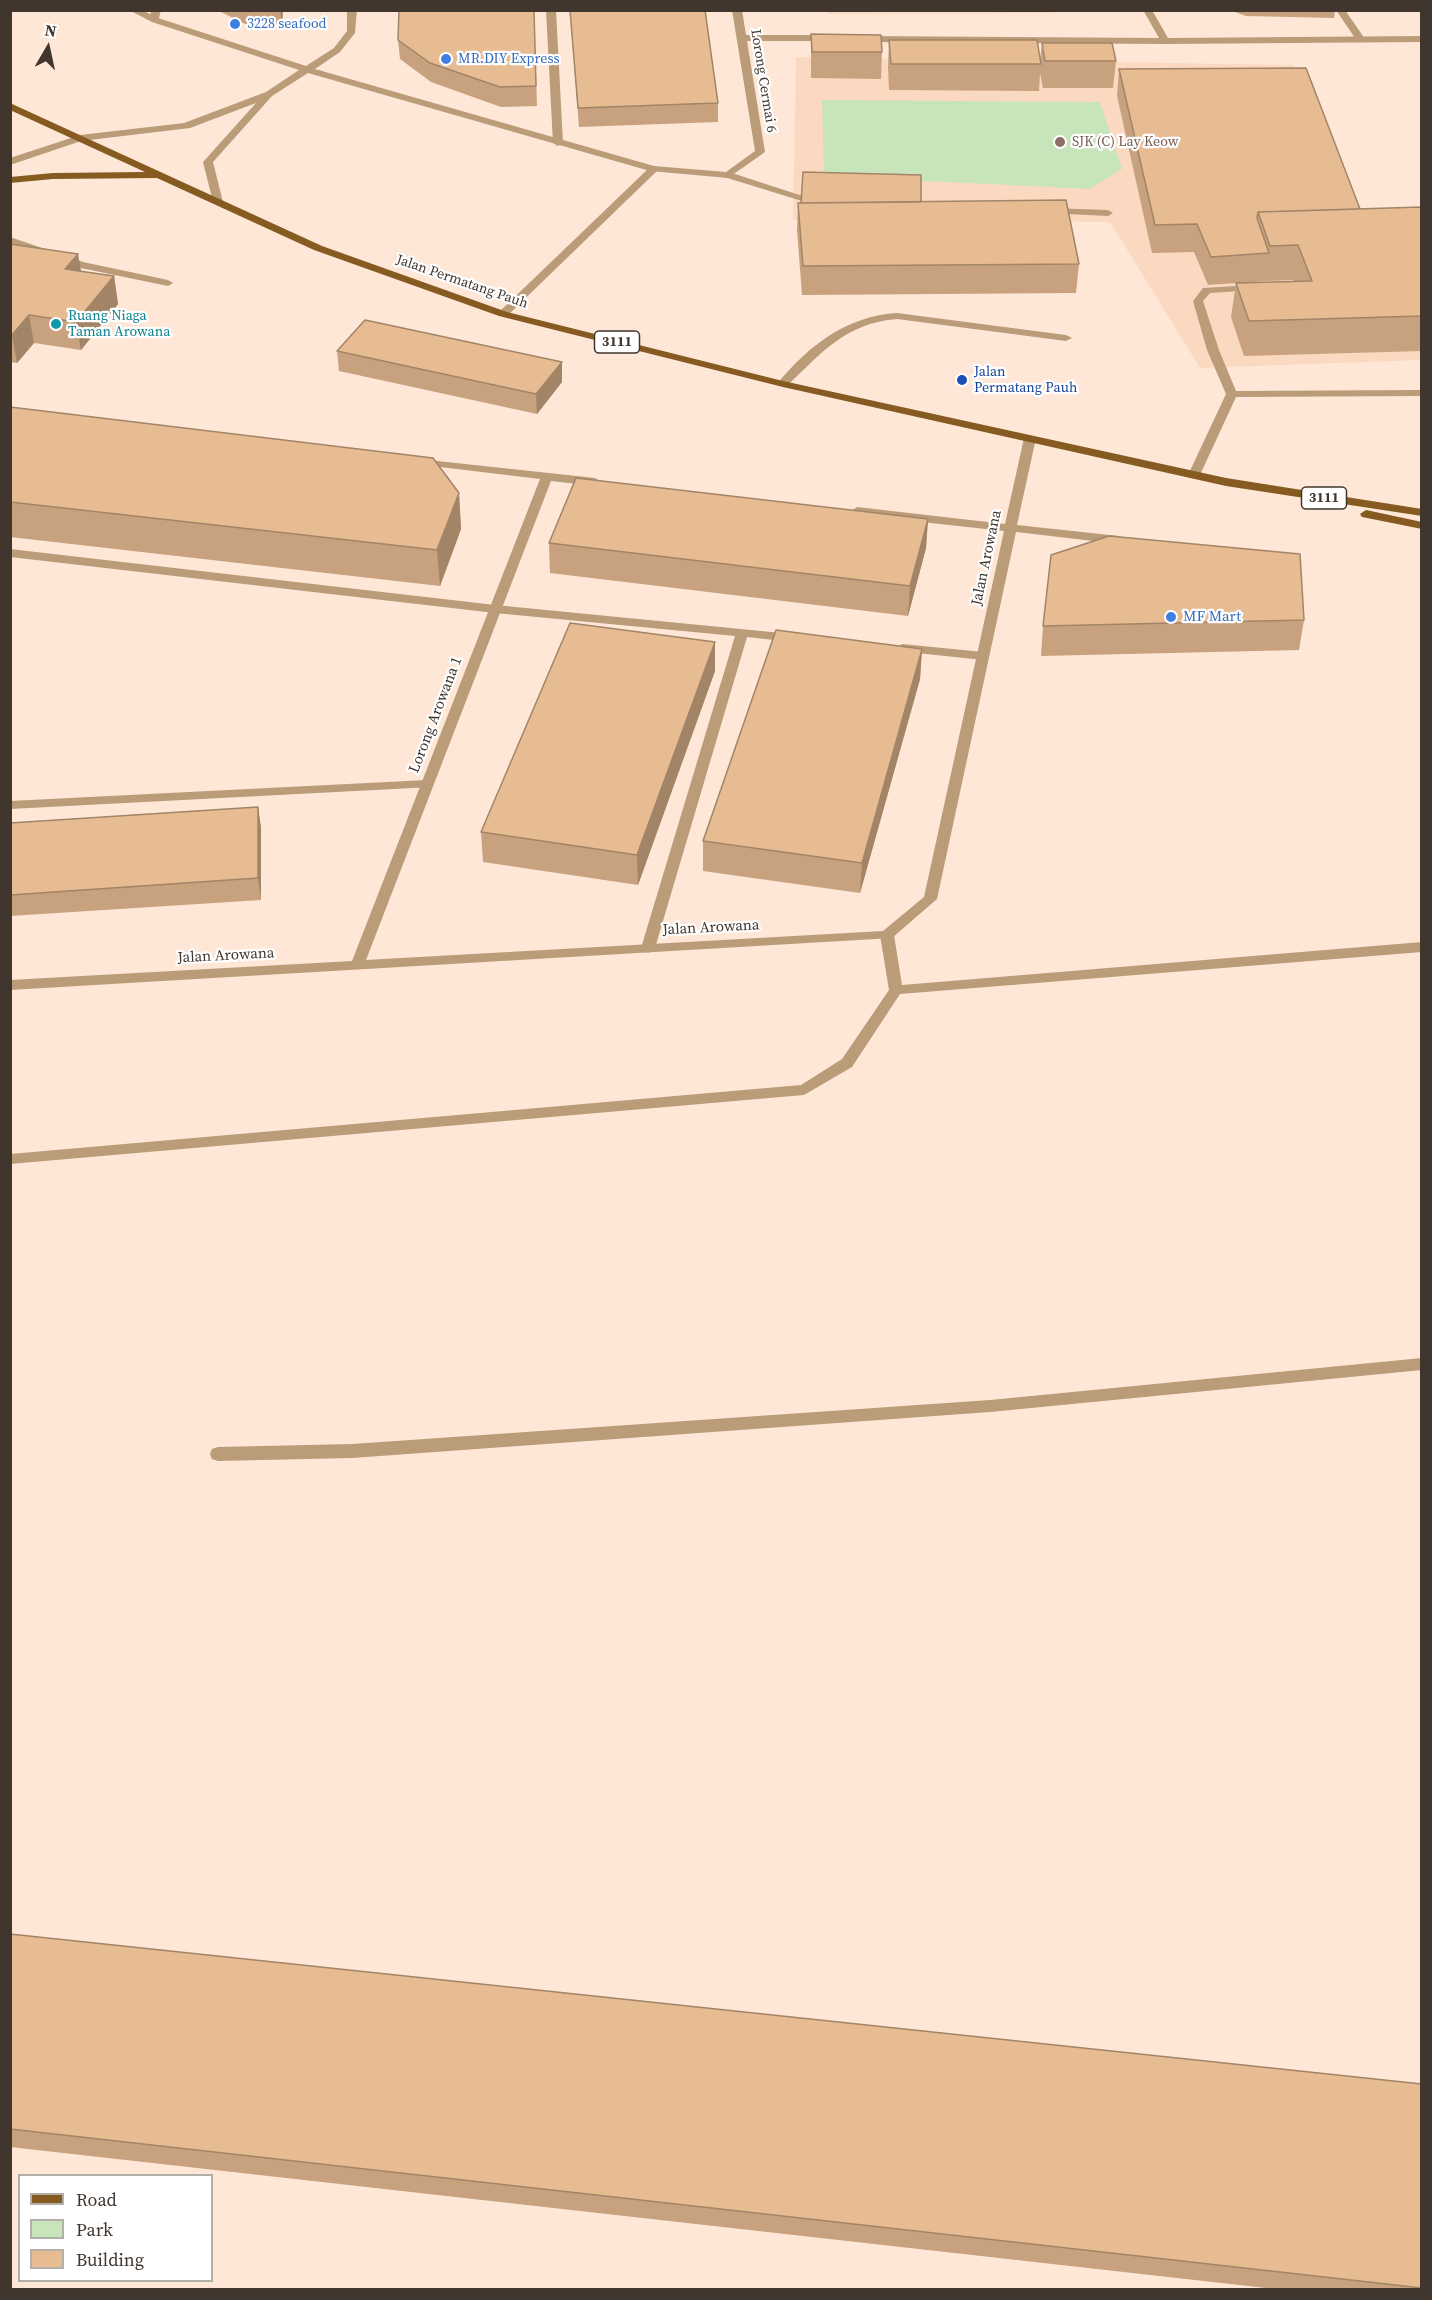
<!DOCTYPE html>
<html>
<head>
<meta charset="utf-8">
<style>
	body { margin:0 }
	#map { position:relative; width:1432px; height:2300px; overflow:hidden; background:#fee7d7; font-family:"Source Serif 4",serif }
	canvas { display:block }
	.frame { position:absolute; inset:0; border:12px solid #41362e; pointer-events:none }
	.legend { position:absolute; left:18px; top:2174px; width:195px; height:108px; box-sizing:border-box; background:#fff; border:2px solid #b3afab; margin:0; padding:8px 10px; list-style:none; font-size:18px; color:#41362e }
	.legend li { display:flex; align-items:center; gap:12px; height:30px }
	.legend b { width:30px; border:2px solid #b3afab }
	.north { position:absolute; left:18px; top:18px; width:60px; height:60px; -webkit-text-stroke:4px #fff; paint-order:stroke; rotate:9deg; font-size:16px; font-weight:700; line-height:24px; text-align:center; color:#41362e }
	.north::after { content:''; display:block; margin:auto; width:21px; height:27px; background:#41362e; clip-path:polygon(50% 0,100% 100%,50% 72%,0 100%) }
</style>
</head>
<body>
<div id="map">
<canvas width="1432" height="2300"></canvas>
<div class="frame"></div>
<ul class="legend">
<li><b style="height:8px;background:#855b21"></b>Road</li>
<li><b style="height:16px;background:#c8e4bb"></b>Park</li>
<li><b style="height:16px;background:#e8bc93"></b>Building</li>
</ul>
<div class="north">N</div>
</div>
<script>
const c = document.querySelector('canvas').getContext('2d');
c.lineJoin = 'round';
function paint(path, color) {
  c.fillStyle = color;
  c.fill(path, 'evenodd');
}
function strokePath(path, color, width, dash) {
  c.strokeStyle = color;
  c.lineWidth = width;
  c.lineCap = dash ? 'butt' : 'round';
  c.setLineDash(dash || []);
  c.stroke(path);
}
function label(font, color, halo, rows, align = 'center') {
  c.font = font + ' "Source Serif 4",serif';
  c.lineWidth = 4.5;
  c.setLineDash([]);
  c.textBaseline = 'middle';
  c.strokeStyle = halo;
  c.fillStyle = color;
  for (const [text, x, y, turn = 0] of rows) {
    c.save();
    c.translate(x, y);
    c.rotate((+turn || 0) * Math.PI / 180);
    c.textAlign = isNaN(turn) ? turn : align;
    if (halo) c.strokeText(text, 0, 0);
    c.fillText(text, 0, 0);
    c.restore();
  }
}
paint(new Path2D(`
	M821 11 1055 10V11L1053 13 831 14Z
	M796 57 1293 65 1366 238 1421 235V360L1200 368 1110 222 793 220Z`), '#fbd9c0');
paint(new Path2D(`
	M822 100 1100 102 1122 169 1089 189 824 176Z`), '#c8e4bb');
paint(new Path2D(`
	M151 10H161L158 22 150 20Z
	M546 10H556L563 143 558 146 553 143Z
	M1336 10H1345L1365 39 1363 41H1357Z
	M650 167 659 169 507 316H499V312Z
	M724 173H732L824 203 815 205 724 177Z
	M1050 208 1108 210 1113 213 1108 216 1046 213 1045 211Z
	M10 237 83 262 168 280 173 283 168 286 76 267 10 244Z
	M1253 285 1258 288 1257 290 1210 293 1203 301 1219 350 1236 391 1419 390H1422V396L1236 397 1200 475 1194 479 1190 477 1188 475 1226 394 1207 350 1193 301 1203 288Z
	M897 313 1066 335 1072 338 1066 341 897 319C846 323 821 353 787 386H779L777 384C809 345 847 316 897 313Z
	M10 549 495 605 792 634 798 638 792 642 747 637 655 948 648 953 641 948 735 636 495 613 10 557Z
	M902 644 983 652 989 656 983 660 898 651 896 648Z
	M427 780 432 781 434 784 432 787 10 809V801Z
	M887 930 894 935 902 985 1422 942V952L900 994 852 1067 804 1095 10 1164V1154L801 1085 842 1059 889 990 880 935Z
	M1422 1358V1370L990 1412 352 1458 218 1461 212 1459 210 1454 212 1449 218 1447 352 1444 990 1400Z`), '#ba9c79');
paint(new Path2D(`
	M129 10H142L158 18 306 66 334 48 347 31V10H357L355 33 340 52 315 69 654 166 726 172 755 151 732 10H742L746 35H830L835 38 830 41H747L765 152 728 178 650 171 308 73 272 96 213 162 223 202 222 204 213 202 203 162 256 103 190 128 81 141 10 165V158L80 135 184 123 266 92 299 70 152 22Z
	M1143 10H1152L1168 38 1422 36V42L1165 44 863 42 858 39 863 36 1159 38Z
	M1030 435 1036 438 1017 525 1119 536 1125 540 1119 544 1016 532 937 899 892 938 10 990V980L352 961 540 479 415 464 413 462 419 459 595 478 601 482 595 486 551 481 366 960 883 931 924 897 1004 531 857 515 851 511 857 507 1005 524 1024 438Z`), '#ba9c79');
paint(new Path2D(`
	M10 103 322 246 507 312 783 381 1226 478 1422 509V516L1226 486 783 387 499 316 314 250 157 178 53 179 10 183V177L53 173 145 172 10 110Z
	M1366 510 1422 522V529L1362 517 1360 514Z`), '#855b21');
paint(new Path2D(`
	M217 10H283L282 24 247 25Z
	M534 10 537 106 501 107 431 82 400 59 398 40Z
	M570 10H705L718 103V122L579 127Z
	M1229 10H1335L1334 18 1246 16Z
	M1409 10H1422V12L1412 11Z
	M811 34 882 52 881 79 811 78Z
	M889 40 1040 60 1042 43 1116 61 1113 88H1043L1040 73 1039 91 889 90 888 66Z
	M1119 69 1360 209 1422 207V351L1244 356 1231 317 1236 283 1208 285 1194 252 1152 253 1117 96ZM1293 280V281L1243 283 1265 281Z
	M921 202 1079 264 1076 293 802 295 797 230 798 203Z
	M10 244 81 272 114 276 118 304 81 350 34 343 17 363 10 362Z
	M337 351 562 382 537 414 339 371Z
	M10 407 459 493 461 529 440 586 10 537Z
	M928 519 926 548 908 616 550 573 549 543Z
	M1304 620 1299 650 1041 656 1043 626Z
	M715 642V671L638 885 483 862 481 832Z
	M922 649 920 679 860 893 703 871V841Z
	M258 807 261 828V900L10 916V823Z
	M10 1934 1422 2084V2289H1275L10 2147Z`), '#c8a27e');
paint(new Path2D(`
	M280 10H283L282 24Z
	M78 254 83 282 65 269Z
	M114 276 118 304 81 350 76 322Z
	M29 315 34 343 17 363 12 335Z
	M562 362V382L537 414 536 394Z
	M459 493 461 529 440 586 437 550Z
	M928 519 926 548 908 616 910 586Z
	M715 642V671L638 885 637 855Z
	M922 649 920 679 860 893 862 863Z
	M258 807 261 828V900L258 878Z`), '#a28467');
const building = new Path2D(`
	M399 10H534L536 86 500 87 430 63 398 40Z
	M570 10H705L718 103 578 108Z
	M811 34 881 35 882 52H812Z
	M889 40H1037L1041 64H891Z
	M1042 43H1112L1116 61H1045Z
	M1306 68 1360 209 1258 212 1257 218 1269 253 1211 257 1197 224 1155 225 1119 69Z
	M803 172 921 175V202L801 203Z
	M1066 200 1079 264 803 266 798 203Z
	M1422 207V316L1249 321 1236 283 1312 281 1298 245 1270 246 1258 212Z
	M10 244 78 254 65 269 114 276 76 322 29 315 12 335 10 334Z
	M365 320 562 362 536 394 337 351Z
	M10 407 433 458 459 493 437 550 10 502Z
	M576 478 928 519 910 586 549 543Z
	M1109 536 1300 554 1304 620 1043 626 1051 555Z
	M570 623 715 642 637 855 481 832Z
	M776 630 922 649 862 863 703 841Z
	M258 807V878L10 895V823Z
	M10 1934 1422 2084V2288L10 2129Z`);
paint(building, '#e8bc93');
strokePath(building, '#a28467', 1.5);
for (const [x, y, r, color] of [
	[235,24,6,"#3f7fe0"],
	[446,59,6,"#3f7fe0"],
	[1060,142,6,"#8d6e63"],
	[56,324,6,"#0f9aa8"],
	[962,380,6,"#1a4fb4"],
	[1171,617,6,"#3f7fe0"]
]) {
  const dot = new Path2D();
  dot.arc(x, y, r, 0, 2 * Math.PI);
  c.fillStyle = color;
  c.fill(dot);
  strokePath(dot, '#fff', 2);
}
label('14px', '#366cbe', '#fff', [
	["3228 seafood",247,24],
	["MR.DIY Express",458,59]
], 'left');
label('14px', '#41362e', '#fff', [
	["Lorong Cermai 6",763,81,81],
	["Jalan Permatang Pauh",462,282,19]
]);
label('14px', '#785e54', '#fff', [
	["SJK (C) Lay Keow",1072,142]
], 'left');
label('14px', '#0d838f', '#fff', [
	["Ruang Niaga",68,316],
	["Taman Arowana",68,332]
], 'left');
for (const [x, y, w] of [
	[617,342,45],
	[1324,498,45]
]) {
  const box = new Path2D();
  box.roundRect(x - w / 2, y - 11, w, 22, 4.5);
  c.fillStyle = '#fff';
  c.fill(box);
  strokePath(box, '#41362e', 1.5);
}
label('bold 14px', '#41362e', null, [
	["3111",617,342],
	["3111",1324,498]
]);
label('14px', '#164399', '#fff', [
	["Jalan",974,372],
	["Permatang Pauh",974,388]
], 'left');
label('15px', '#41362e', '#fff', [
	["Jalan Arowana",987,558,-78],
	["Lorong Arowana 1",436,715,-69],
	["Jalan Arowana",711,928,-3],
	["Jalan Arowana",226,956,-3]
]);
label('15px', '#366cbe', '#fff', [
	["MF Mart",1183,617]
], 'left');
</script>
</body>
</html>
